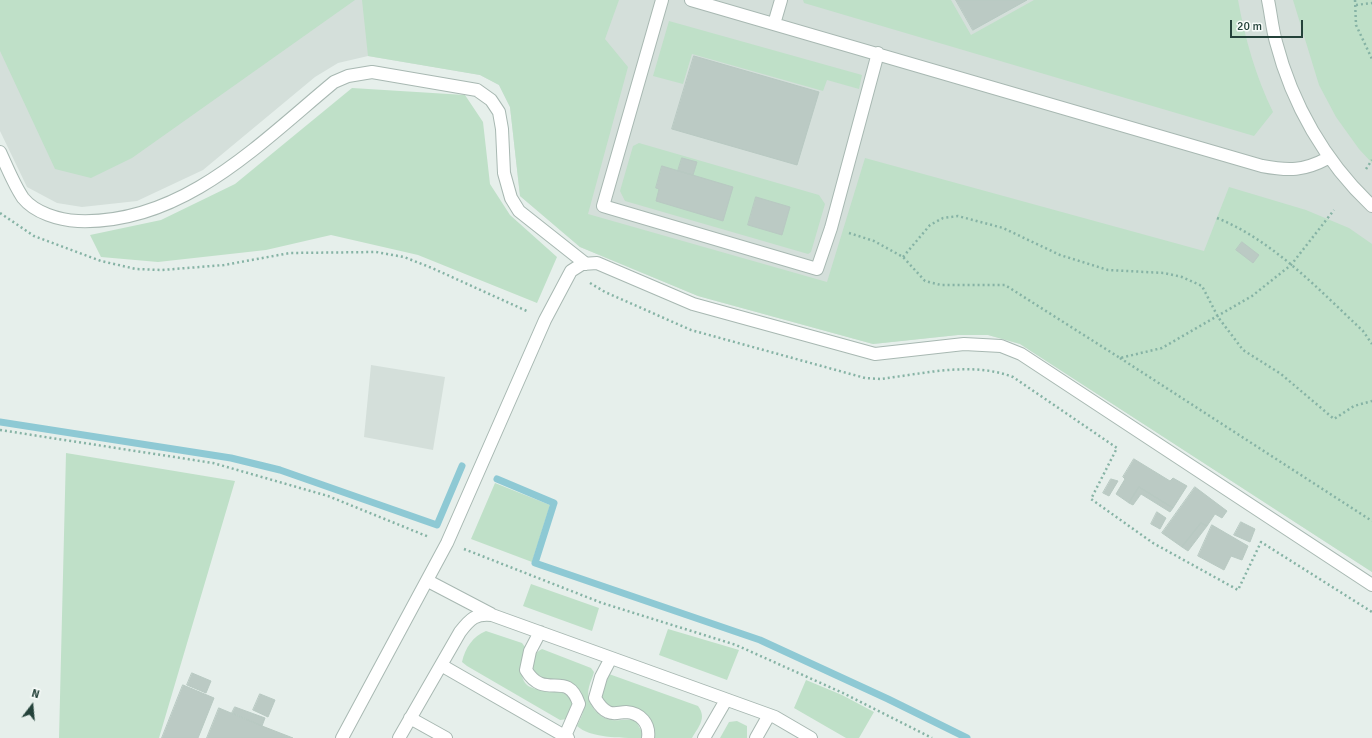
<!DOCTYPE html>
<html>
<head>
<meta charset="utf-8">
<style>
	body { margin:0 }
	#map { position:relative; width:1372px; height:738px; overflow:hidden; background:#e6efeb; font-family:Signika,sans-serif }
	canvas { display:block }
	.north { position:absolute; left:12px; top:686px; width:40px; height:40px; -webkit-text-stroke:3px #f7fbf9; paint-order:stroke; rotate:16deg; font-size:11px; font-weight:700; line-height:16px; text-align:center; color:#24423a }
	.north::after { content:''; display:block; margin:auto; width:14px; height:18px; background:#24423a; clip-path:polygon(50% 0,100% 100%,50% 72%,0 100%) }
	.scale { position:absolute; left:1230px; top:20px; width:73px; height:18px; box-sizing:border-box; border:2px solid #24423a; border-top:0; padding-left:5px; font-size:12px; line-height:14px; white-space:nowrap; color:#24423a; -webkit-text-stroke:3px #f7fbf9; paint-order:stroke }
</style>
</head>
<body>
<div id="map">
<canvas width="1372" height="738"></canvas>
<div class="north">N</div>
<div class="scale">20 m</div>
</div>
<script>
const c = document.querySelector('canvas').getContext('2d');
c.lineJoin = 'round';
function paint(path, color) {
  c.fillStyle = color;
  c.fill(path, 'evenodd');
}
function strokePath(path, color, width, dash) {
  c.strokeStyle = color;
  c.lineWidth = width;
  c.lineCap = dash ? 'butt' : 'round';
  c.setLineDash(dash || []);
  c.stroke(path);
}
paint(new Path2D(`
	M0 0H1372V572L1020 344 988 335H958L873 344 698 296 580 247 520 196 510 107 499 85 480 75 368 56 338 63 315 77 203 170 137 201 82 207 57 203 27 187 0 131Z
	M371 365 445 377 433 450 364 437Z`), '#d4dfda');
paint(new Path2D(`
	M0 0H355L132 158 91 178 55 169 0 51Z
	M362 0H619L605 39 628 67 588 214 827 282 865 158 1204 251 1229 187 1306 210 1349 228 1372 244V572L1020 344 988 335H958L873 344 698 296 580 247 520 196 510 107 499 85 480 75 368 56Z
	M803 0H951L971 35 1034 0H1238C1245 39 1256 77 1273 112L1254 136 804 3Z
	M1293 0H1372V163L1359 149 1336 117 1319 85Z
	M669 21 862 75 859 89 827 80 823 91 692 54 683 84 653 76Z
	M352 88 465 95 483 122 490 184 510 215 557 257 537 303 418 255 331 235 266 250 158 262 101 257 90 235 161 220 235 184Z
	M639 143 819 195 825 204 811 252 808 254 625 201 620 191 633 146Z
	M66 453 235 481 159 738H59Z
	M495 483 550 505 532 562 471 539Z
	M531 584 599 608 592 631 523 606Z
	M668 629 739 650 727 680 659 655Z
	M486 631 522 643 525 647C507 717 565 670 574 707L567 719 560 720 467 666 462 662C465 648 473 636 486 631Z
	M542 649 591 668 594 672C593 677 590 682 589 687 585 701 597 718 611 720 620 721 627 718 636 721L643 734 641 738C620 738 590 738 577 726 588 705 587 698 570 682L543 680 531 670C533 661 533 653 542 649Z
	M609 674 698 706C707 718 699 726 692 738H653C656 722 644 706 627 707 623 707 619 709 615 708 597 704 599 686 609 674Z
	M806 680 842 695 874 712 859 738H846L794 708Z
	M737 721 747 726V738H720L729 722Z`), '#bfe0c8');
strokePath(new Path2D(`
	M0 422 231 458 280 470 437 525 462 466
	M497 479 554 503 535 563 760 640 888 699 967 738`), '#8ec9d4', 7);
const building = new Path2D(`
	M956 0H1027L973 30Z
	M694 56 819 92 797 165 672 129Z
	M682 158 697 162 693 175 678 171Z
	M662 166 733 187 723 221 656 201 659 189 656 188Z
	M756 197 790 207 782 235 748 225Z
	M1242 242 1259 255 1253 263 1236 250Z
	M1134 459 1170 481 1173 478 1187 486 1173 508 1139 487 1129 503 1116 494 1125 479 1123 477Z
	M1111 479 1118 481 1109 496 1103 493Z
	M1139 487 1173 508 1170 512 1141 494 1133 505 1129 503Z
	M1195 487 1227 511 1222 518 1215 514 1207 526 1201 523 1182 547 1162 533Z
	M1157 512 1166 518 1160 529 1151 524Z
	M1241 522 1255 529 1250 542 1234 535Z
	M1201 523 1207 526 1188 551 1182 547Z
	M1212 525 1248 546 1242 560 1231 556 1224 570 1198 556Z
	M192 673 211 681 206 693 187 685Z
	M183 685 214 698 198 738H162Z
	M260 694 275 700 268 717 253 710Z
	M235 707 265 718 262 726 232 713Z
	M219 708 262 726 293 738H207Z`);
paint(building, '#bbcac4');
strokePath(building, '#b8c9c2', 1);
const minor = new Path2D(`
	M662 0 603 206 817 269 831 228 878 53
	M691 0 1262 166C1289 171 1304 171 1328 158
	M1268 0C1271 14 1272 28 1276 42 1292 104 1325 162 1372 206
	M774 24 781 0
	M0 152C7 167 14 185 23 198 35 213 59 220 78 221 182 225 259 144 334 82L348 76 372 72 477 90 491 100 499 112 502 129 504 173 511 198 519 211 586 264
	M428 581 491 614
	M540 632 530 651 526 670C545 702 567 668 579 704L565 736
	M611 658 601 677 595 698C598 703 601 709 608 712 614 715 620 712 626 712 641 713 650 724 648 738
	M441 665 568 738
	M410 718 446 738
	M342 738 447 543 545 320 571 271 582 264 597 263 693 304 875 354 964 344 1001 346 1021 354 1372 585
	M399 738 460 632C470 619 476 613 492 615L775 717 811 738
	M704 738 726 700
	M756 738 769 715`);
strokePath(minor, '#a8b8b2', 14);
strokePath(new Path2D(`
	M1355 0 1356 25 1372 59
	M1356 5 1372 3
	M1366 169 1372 160
	M0 213 34 236 101 261 136 269 162 270 224 265 290 253 376 252 404 257 432 268 529 312
	M1217 218C1274 241 1319 290 1363 331L1372 344
	M849 233 874 241 903 257 925 281 941 285H1005L1120 358 1162 348 1252 296 1291 265 1334 210
	M903 257 930 225 943 218 958 216 1003 228 1060 255 1108 270 1164 273 1182 277 1202 286 1218 317 1243 350 1281 374 1334 419 1354 406 1372 401
	M590 283 605 292 691 330 865 378 880 379C923 374 971 361 1013 377L1117 448 1091 499 1153 543 1238 590 1261 542 1372 612
	M1120 358 1372 521
	M0 430 213 463 328 496 429 537
	M464 549 602 603 736 645 843 693 932 738`), '#86b3a5', 2.5, [2, 3]);
strokePath(minor, '#fff', 12);
</script>
</body>
</html>
